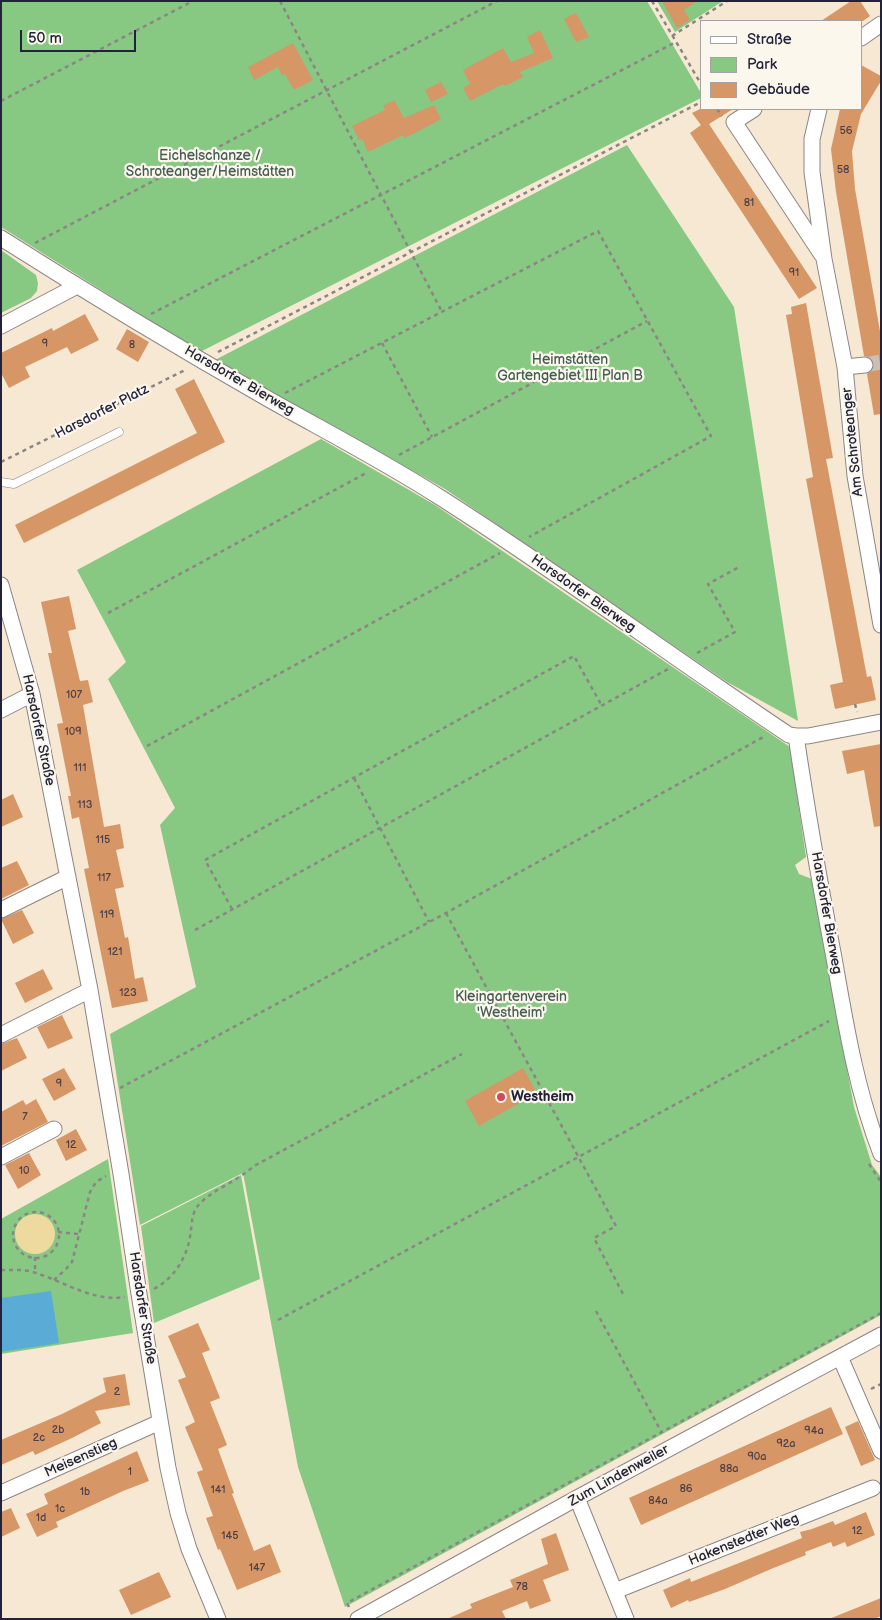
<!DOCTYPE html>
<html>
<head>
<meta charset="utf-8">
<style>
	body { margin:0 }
	#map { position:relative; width:882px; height:1620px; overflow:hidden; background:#f6e8d2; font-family:"Balsamiq Sans",sans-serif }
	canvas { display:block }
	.frame { position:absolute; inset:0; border:2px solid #22223b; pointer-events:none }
	.legend { position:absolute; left:700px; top:20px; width:162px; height:90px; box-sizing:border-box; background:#fbf7ec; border:1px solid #a4a2a5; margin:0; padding:6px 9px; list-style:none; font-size:15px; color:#22223b }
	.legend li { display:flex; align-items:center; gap:10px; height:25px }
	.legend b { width:25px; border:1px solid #a4a2a5 }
	.scale { position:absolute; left:20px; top:30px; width:116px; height:22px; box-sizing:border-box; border:2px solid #22223b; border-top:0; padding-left:6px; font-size:15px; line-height:18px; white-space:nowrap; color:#22223b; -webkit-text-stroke:4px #fbf7ec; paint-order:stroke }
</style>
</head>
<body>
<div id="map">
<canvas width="882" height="1620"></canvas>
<div class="frame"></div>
<ul class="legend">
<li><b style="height:6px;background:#fff"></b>Straße</li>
<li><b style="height:14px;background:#87c982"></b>Park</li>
<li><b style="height:14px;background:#d69666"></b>Gebäude</li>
</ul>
<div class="scale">50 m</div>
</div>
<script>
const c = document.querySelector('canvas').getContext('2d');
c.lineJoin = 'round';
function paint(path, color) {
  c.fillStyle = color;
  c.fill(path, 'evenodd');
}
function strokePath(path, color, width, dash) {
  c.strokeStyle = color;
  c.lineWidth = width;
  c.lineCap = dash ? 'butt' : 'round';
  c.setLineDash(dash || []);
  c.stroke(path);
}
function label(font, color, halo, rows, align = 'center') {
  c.font = font + ' "Balsamiq Sans",sans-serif';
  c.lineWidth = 4.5;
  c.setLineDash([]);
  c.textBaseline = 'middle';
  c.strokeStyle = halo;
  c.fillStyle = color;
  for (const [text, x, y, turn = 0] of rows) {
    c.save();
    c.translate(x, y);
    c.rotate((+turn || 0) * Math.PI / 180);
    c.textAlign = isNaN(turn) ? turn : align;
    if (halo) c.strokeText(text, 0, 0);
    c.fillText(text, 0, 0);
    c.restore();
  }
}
paint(new Path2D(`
	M1 1H647L701 93V98L200 352 1 227Z
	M657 1H723L675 32Z
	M627 145 734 307 798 721 727 682 445 489 215 360Z
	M1 250 36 275 38 283 37 291 31 298 1 313Z
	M321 439 435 505 790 747 806 857 795 865 799 874 812 879 854 1107 872 1165 881 1177V1315L345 1607 298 1467 243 1173 140 1225 110 1034 196 987 160 825 175 808 108 679 126 662 77 570Z
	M108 1159 133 1333 1 1354V1219Z
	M241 1175 260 1279 154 1323 141 1226Z`), '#87c982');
paint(new Path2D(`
	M15 1234a20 20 0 1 1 40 0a20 20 0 1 1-40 0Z`), '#eeda9e');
paint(new Path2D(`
	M51 1291 59 1343 1 1352V1298Z`), '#5aabd5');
paint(new Path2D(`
	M662 1H697L684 10 690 20 677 28Z
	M851 1H860L870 16 863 21H821Z
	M576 13 589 37 576 42 564 19Z
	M540 30 553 58 520 72 523 77 505 86 503 84 470 101 463 88 470 84 463 70 503 48 511 62 534 53 527 37Z
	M293 43 313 80 294 90 285 74 282 76 278 67 254 80 248 67Z
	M861 65 881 76V81L861 114 852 151 855 189 881 337V414L874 415 867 374 873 369 874 364 869 357 864 356 836 192 831 149 840 109H861Z
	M441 82 448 94 431 102 425 90Z
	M394 100 404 118 434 105 441 119 417 132 404 138 403 135 368 152 362 139 359 140 352 126 385 110 383 106Z
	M700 109H733L709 124 817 288 799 299 690 133 701 125 692 113Z
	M806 303 833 458 826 459 867 677 871 676 876 700 835 709 830 685 843 682 806 479 813 477 786 315 792 314 791 307Z
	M85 314 99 340 71 354 67 347 25 367 30 377 9 388 1 373V353L52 328 53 331Z
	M127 329 149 342 138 362 116 349Z
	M194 379 225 442 24 543 15 525 197 433 175 389Z
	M69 596 76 629 68 631 80 681 88 680 93 702 83 705 104 827 120 824 124 848 116 850 124 887 115 889 125 938 128 937 135 979 143 977 148 1001 112 1008 84 869 89 868 79 817 72 819 68 796H71L57 724 63 723 48 653H52L41 602Z
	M881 744V826L874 827 864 770 847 774 842 751Z
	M13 794 23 817 1 827V800Z
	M17 861 29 885 1 899V868Z
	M22 910 34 933 13 944 1 919Z
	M43 969 53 989 25 1003 15 983Z
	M62 1015 73 1038 48 1049 37 1027Z
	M17 1038 27 1058 1 1071V1044Z
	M64 1068 76 1089 54 1101 42 1079Z
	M523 1068 537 1093 479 1126 465 1101Z
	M36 1099 48 1122 1 1146V1112L23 1100 26 1105Z
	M76 1129 87 1150 66 1161 56 1140Z
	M29 1153 41 1175 18 1189 5 1165Z
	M198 1323 210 1350 202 1353 220 1398 210 1402 227 1445 218 1449 234 1493 232 1494 254 1551 270 1544 281 1572 237 1590 220 1549 218 1550 206 1518 213 1516 197 1472 203 1470 185 1427 195 1422 178 1380 186 1377 168 1336Z
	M125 1374 130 1405 95 1411 101 1423 72 1438 35 1455 33 1451 1 1465V1440L62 1414 106 1392 103 1378Z
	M831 1407 843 1434 641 1525 629 1498Z
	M858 1421 875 1460 861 1466 845 1427Z
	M137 1451 149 1481 123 1491 56 1522 58 1527 37 1537 26 1514 48 1504 44 1494Z
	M11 1508 20 1528 1 1537V1512Z
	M866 1512 875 1535 847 1547 845 1542 833 1547 831 1542 805 1552 806 1555 771 1569 725 1589 689 1602 688 1600 671 1608 663 1590 690 1578 691 1582 802 1538 800 1532 812 1529 833 1521 835 1525Z
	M556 1533 569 1570 543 1580 551 1601 530 1609 527 1601 502 1611 506 1619H447L472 1608 470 1604 513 1587 510 1580 548 1564 541 1539Z
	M159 1572 171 1597 131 1615 119 1590Z
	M881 1598V1616L874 1619H829Z`), '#d69666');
strokePath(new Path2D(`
	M865 365 881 362`), '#ccc0b4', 15, [15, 8]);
const lane = new Path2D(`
	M1 482 14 484 119 432`);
const street = new Path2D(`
	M861 38 881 24
	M754 109 734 122 822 255
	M819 109 812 139V172L824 259 845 367 855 476 881 625
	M1 238C89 294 179 348 270 400 327 432 385 462 441 498 559 573 672 657 789 735L796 736H808L881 722
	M1 326 77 286
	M845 367 865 365
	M1 585 32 694 90 990 121 1174 139 1294 168 1468 178 1513 189 1549 218 1619
	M1 710 32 694
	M796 736C807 810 820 884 834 958 846 1026 856 1089 881 1154
	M1 910 68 877
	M1 1035 90 990
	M1 1157 54 1129
	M840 1357 881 1451
	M1 1493 160 1422
	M577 1498 626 1619
	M615 1591 873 1488
	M358 1619 577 1498 881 1335`);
strokePath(lane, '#8c8586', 9);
strokePath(street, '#8c8586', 17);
strokePath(new Path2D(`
	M280 1 442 312
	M652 1 701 84
	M672 36 727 1
	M1 101 193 1
	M717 109 722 116
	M35 243 497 1
	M151 314 676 42
	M382 343 432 437
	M218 352 701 102
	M285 393 598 231 711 436 529 537
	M399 455 647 321
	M1 462 187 369
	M108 613 368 472
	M697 653 735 632 708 584 739 567
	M855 704 857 712
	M147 746 500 553
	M354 778 429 922
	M232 909 205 860 574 656 602 706
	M446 913 616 1226 594 1238 624 1296
	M195 930 668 669
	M120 1088 446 913 765 736
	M869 1164 881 1182
	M13 1235a23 23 0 1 1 46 0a23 23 0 1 1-46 0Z
	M58 1232 79 1234
	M35 1257V1273
	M1 1270C13 1270 25 1269 36 1273 65 1282 93 1302 125 1297
	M54 1280 66 1269 72 1262 90 1192 96 1182 106 1176
	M154 1289C174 1278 186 1259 190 1237 192 1227 191 1215 197 1207 209 1191 238 1181 254 1166L462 1054
	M596 1311 662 1433
	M278 1320 829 1021
	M871 1389 881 1384
	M349 1607 347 1603 881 1313`), '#8c8586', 2.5, [4, 4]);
strokePath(lane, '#fff', 8);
strokePath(street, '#fff', 15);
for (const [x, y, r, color] of [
	[501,1097,5,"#d1495b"]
]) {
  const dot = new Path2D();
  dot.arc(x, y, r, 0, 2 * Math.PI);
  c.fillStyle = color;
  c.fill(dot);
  strokePath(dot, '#fbf7ec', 2);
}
label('11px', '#4f3f46', null, [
	["56",846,131],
	["58",843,170],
	["81",749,203],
	["91",794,273],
	["9",45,344],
	["8",132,345],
	["107",74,695],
	["109",73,732],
	["111",80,768],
	["113",85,805],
	["115",103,840],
	["117",104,878],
	["119",107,915],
	["121",115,952],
	["123",128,993],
	["9",59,1084],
	["7",25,1117],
	["12",71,1145],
	["10",24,1171],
	["2",117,1392],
	["2b",58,1430],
	["94a",814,1431],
	["2c",39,1438],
	["92a",786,1444],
	["90a",757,1457],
	["88a",729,1469],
	["1",130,1472],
	["86",686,1489],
	["141",218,1490],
	["1b",85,1492],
	["84a",658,1501],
	["1c",60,1509],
	["1d",41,1518],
	["12",857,1531],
	["145",230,1536],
	["147",257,1568],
	["78",522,1587]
]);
label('14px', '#455c54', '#fbf7ec', [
	["Eichelschanze /",210,156],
	["Schroteanger/Heimstätten",210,172],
	["Heimstätten",570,360],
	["Gartengebiet III Plan B",570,376],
	["Kleingartenverein",511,997],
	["'Westheim'",511,1013]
]);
label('14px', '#22223b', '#fbf7ec', [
	["Harsdorfer Bierweg",239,381,30],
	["Harsdorfer Platz",102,412,-27],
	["Am Schroteanger",853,442,-96],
	["Harsdorfer Bierweg",583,594,35],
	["Harsdorfer Straße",38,730,78],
	["Harsdorfer Bierweg",826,913,80],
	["Harsdorfer Straße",142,1308,81],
	["Meisenstieg",81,1458,-24],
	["Zum Lindenweiler",619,1476,-29],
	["Hakenstedter Weg",744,1540,-22]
]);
label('bold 14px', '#22223b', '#fbf7ec', [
	["Westheim",511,1097]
], 'left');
</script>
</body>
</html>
